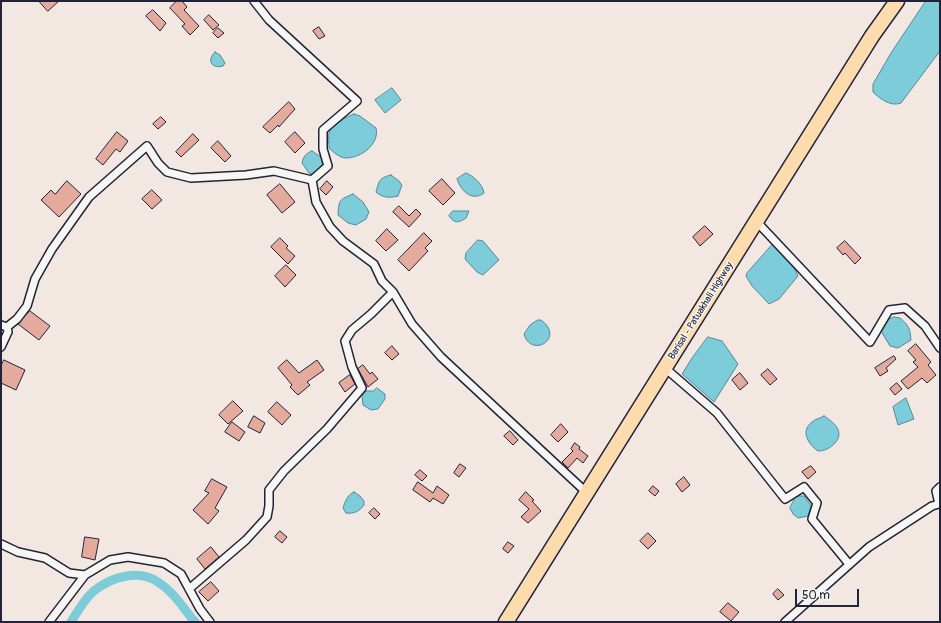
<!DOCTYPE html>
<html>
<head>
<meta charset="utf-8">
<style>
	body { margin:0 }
	#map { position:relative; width:941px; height:623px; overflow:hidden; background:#f2e7e1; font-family:Pangolin,sans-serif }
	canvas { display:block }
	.frame { position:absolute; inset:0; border:2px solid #22223b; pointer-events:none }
	.scale { position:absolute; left:795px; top:589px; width:64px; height:18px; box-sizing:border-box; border:2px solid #22223b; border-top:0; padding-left:5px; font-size:12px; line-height:14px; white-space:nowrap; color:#22223b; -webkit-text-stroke:3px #f6f6f2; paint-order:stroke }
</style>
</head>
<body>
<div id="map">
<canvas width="941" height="623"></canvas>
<div class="frame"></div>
<div class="scale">50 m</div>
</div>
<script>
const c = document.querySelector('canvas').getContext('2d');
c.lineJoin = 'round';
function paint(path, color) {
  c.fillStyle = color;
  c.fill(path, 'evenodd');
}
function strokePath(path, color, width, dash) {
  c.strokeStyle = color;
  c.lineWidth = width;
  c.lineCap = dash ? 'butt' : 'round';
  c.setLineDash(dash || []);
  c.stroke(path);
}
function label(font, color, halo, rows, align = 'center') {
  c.font = font + ' Pangolin,sans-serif';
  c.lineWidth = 3;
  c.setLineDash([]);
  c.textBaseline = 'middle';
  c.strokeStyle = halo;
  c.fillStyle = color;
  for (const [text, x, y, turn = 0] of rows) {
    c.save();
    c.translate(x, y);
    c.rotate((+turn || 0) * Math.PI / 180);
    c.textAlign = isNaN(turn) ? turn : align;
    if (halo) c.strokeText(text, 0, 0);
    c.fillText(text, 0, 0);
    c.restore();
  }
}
const water = new Path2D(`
	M926 1H940V51L901 103C891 107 880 99 873 92V84L891 53Z
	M215 52 220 55 225 63 223 66C212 69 206 61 215 52Z
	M392 88 401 100 385 113 375 100Z
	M354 114 360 116 376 128C380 144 361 158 346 158 340 158 333 152 329 148 329 144 328 137 329 133 332 124 346 117 354 114Z
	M312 151 321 157 323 163 317 172 313 174 309 173 302 163C303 157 306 153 312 151Z
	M466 173C474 176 483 185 484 193 472 202 461 191 457 179Z
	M391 175 399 181 402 185 398 196C390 198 382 198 376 192 379 182 378 178 391 175Z
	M353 194 363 202 369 212 366 219 356 225 348 223 338 215C339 199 339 200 353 194Z
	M453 211H469L466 218C458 223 455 224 449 216Z
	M478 240 483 241 499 260 483 275 477 272 465 259 466 253Z
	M773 244 791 261 798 276 779 299 769 304 752 286 746 276 747 273Z
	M894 317 900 318C909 326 910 328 911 340L898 348 890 346 881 331 888 320Z
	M538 320H541C566 338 531 359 524 334L530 325Z
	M708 337 722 341 738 364 714 402 682 374 692 358Z
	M377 388 385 394V399L378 409 371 410 363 405 362 396 366 391H373Z
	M906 398 914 419 898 425 893 407Z
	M824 416C834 422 845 432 835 443 830 448 825 451 818 451 808 444 800 431 812 422 815 419 821 418 824 416Z
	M354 492 360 496 364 501V505C360 511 354 514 346 513L343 508C345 502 347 495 354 492Z
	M796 496H804L811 506 808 516 798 518 793 514 790 508Z`);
paint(water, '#7cccd9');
strokePath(water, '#58889a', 1);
strokePath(new Path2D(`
	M71 622C77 612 85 598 95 590 112 577 138 569 158 582 174 592 183 608 195 622`), '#7cccd9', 9);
const building = new Path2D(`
	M39 1H59L48 11Z
	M177 1H182L187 7 184 10 199 26 190 35 182 26 185 24 170 8Z
	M153 10 166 23 160 31 146 16Z
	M209 15 219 25 213 30 204 20Z
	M319 27 325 36 319 39 313 31Z
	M218 28 224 33 218 38 213 33Z
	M289 102 295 109 279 127 278 125 270 133 263 127Z
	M161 117 166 122 158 129 153 124Z
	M117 132 128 141 120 152 116 149 103 165 96 159Z
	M295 132 305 143 295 153 285 142Z
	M193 134 199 140 181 157 176 152Z
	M218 141 231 156 225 162 211 148Z
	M442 179 455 193 443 205 429 191Z
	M67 181 81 194 59 217 41 200 51 190 55 194Z
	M327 181 333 187 326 195 320 189Z
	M280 184 295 202 282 213 267 195Z
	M152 190 162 200 152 209 142 199Z
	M399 206 409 216 416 209 421 214 409 227 393 212Z
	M705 226 713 234 700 246 693 237Z
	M387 229 398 240 386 251 376 241Z
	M424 233 432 241 425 248 428 251 409 271 398 260Z
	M280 238 288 246 286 248 295 256 288 264 271 247Z
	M845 241 861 258 855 264 845 253 843 255 837 248Z
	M286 265 296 275 285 287 275 276Z
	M30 311 50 326 39 340 18 324Z
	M916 344 931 362 928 365 936 375 927 383 922 378 908 389 901 381 918 367 913 362 916 360 908 351Z
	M392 346 399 354 392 360 385 353Z
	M894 356 896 359 886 368 888 371 880 376 875 368Z
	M4 360 25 370 16 390 1 383V366Z
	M287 360 299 373 317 360 324 370 307 382 310 385 298 395 290 387 292 385 278 368Z
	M363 365 370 374 372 372 378 379 368 387 358 369Z
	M768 369 777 379 770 385 761 375Z
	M740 373 748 383 740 390 732 380Z
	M350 375 355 384 345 392 339 383Z
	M897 383 902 389 895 395 890 389Z
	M233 401 243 411 228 424 219 415Z
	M277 402 291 415 282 425 268 412Z
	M254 416 265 423 260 433 248 427Z
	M232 422 245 432 239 441 225 432Z
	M561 424 568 432 558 442 551 435Z
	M510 431 518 440 513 445 504 436Z
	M575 443 580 447 579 449 588 456 583 463 577 458 568 468 562 462 573 451 571 449Z
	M460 464 466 468 459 477 454 473Z
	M811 466 816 472 808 479 802 472Z
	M420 470 427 476 422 481 415 475Z
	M684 477 690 485 682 492 676 484Z
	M212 479 227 487 215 508 219 511 208 524 193 510 209 493 205 491Z
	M418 482 433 493 437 486 449 495 443 504 433 498 430 502 413 490Z
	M653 486 659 491 655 496 649 491Z
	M526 492 534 500 532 501 541 511 528 523 521 517 529 509 519 500Z
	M374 508 380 514 375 519 369 513Z
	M280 531 287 537 282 543 275 537Z
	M648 533 656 541 648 549 640 541Z
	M85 537 99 539 95 560 82 557Z
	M508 542 514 546 508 553 503 549Z
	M211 547 219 557 205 569 197 559Z
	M211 582 219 591 208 601 199 592Z
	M778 589 784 595 778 600 773 594Z
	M728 603 739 612 731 621 720 612Z`);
paint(building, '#e4ab9d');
strokePath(building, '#22223b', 1);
const street = new Path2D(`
	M254 1 269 20 357 101 323 130V149L328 166 312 180 316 202 330 227 343 241 374 264 382 281 393 292 412 324 441 357 587 493
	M757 222 870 342 889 310 905 308 925 326 940 348
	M1 325 7 327 8 332 1 347
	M7 327 17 319 27 306 35 279 52 249 89 197 147 146 158 163 167 172 191 178 246 175 274 171 312 180
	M665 368 717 413 785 499 804 487 817 503 812 519 849 564
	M1 544 18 552 45 558 69 573 85 575
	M189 589 246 540 267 517 269 506V490L284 471 327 429 362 388 352 367 345 341 352 330 371 314 393 292
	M49 622 85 575 110 560 128 557 164 563 181 574 200 609 210 622
	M785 622 869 547 932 506 939 504 936 491 940 487`);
const highway = new Path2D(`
	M506 622 872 36 897 1`);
strokePath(street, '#22223b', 10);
strokePath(highway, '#22223b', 17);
strokePath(street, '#f6f6f2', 7);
strokePath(highway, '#fcdcac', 14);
label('10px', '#22223b', '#f6f6f2', [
	["Barisal - Patuakhali Highway",701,311,-58]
]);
</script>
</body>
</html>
